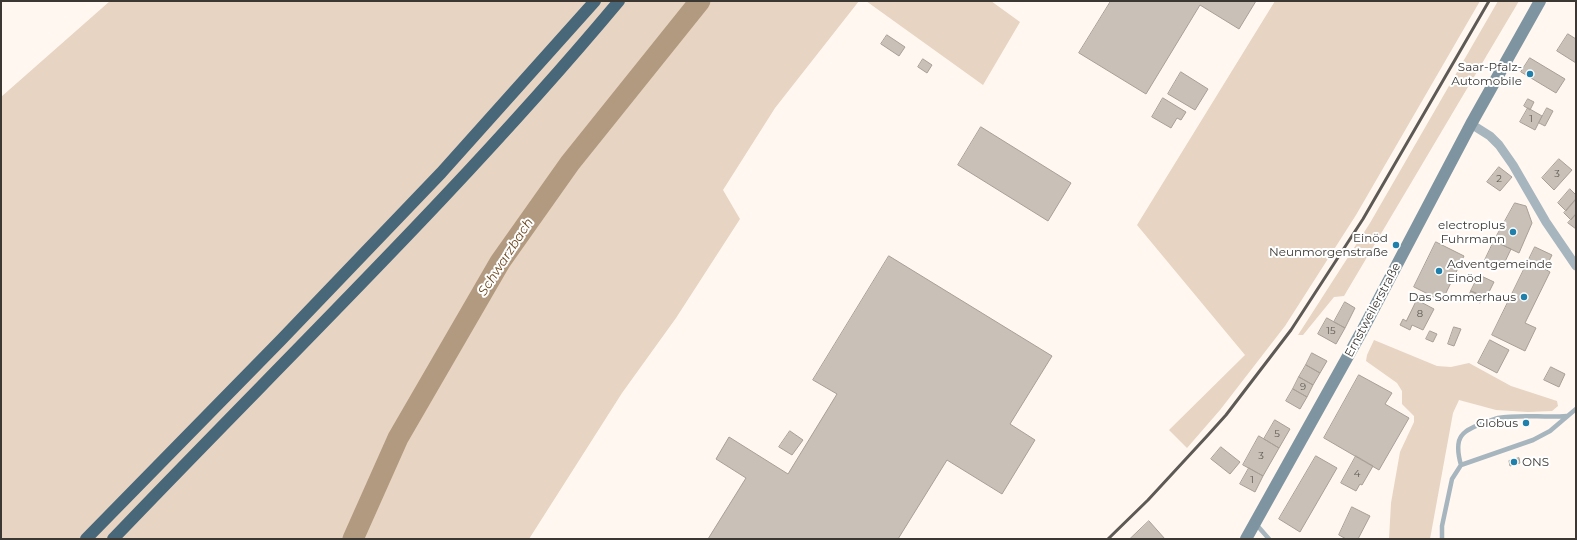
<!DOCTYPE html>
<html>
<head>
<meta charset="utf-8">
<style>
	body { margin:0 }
	#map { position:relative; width:1577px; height:540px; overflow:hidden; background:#fff7f0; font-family:Montserrat,sans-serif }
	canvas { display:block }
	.frame { position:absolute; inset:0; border:2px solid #3b3834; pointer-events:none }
</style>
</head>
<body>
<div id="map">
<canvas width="1577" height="540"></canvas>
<div class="frame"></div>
</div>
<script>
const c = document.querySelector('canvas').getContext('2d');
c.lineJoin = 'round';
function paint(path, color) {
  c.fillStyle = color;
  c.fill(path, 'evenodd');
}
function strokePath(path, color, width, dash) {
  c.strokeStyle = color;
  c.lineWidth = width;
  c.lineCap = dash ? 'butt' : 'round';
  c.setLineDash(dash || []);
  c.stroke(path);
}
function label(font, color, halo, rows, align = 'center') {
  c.font = font + ' Montserrat,sans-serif';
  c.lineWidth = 4;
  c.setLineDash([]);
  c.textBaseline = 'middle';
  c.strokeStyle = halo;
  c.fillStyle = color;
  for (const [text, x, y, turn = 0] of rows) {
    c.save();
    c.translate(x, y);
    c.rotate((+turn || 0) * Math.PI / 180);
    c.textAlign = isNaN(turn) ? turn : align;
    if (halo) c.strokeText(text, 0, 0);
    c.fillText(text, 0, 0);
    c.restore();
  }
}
paint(new Path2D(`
	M110 1H859L775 108 723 190 740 219 676 318 622 393 529 539H1V97Z
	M866 1H991L1020 22 983 85Z
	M1275 1H1480L1356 215 1285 326 1220 410 1187 448 1169 430 1245 355 1137 225Z
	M1498 1H1519L1344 296 1334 297 1303 335H1298L1370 223Z
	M1374 340 1437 366 1451 367 1469 363 1511 386 1557 401 1558 406 1552 411 1528 412 1496 410 1459 400 1453 413 1430 539H1389L1391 503 1400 452 1414 422V416L1402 404V391L1397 383 1366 361 1367 355Z`), '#e7d4c2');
strokePath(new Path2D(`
	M353 539 398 438 500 262 570 163 700 1`), '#b29a80', 21);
const building = new Path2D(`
	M1111 1H1256L1239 29 1200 5 1146 94 1079 53Z
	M1568 34 1576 39V63L1557 51Z
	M887 35 905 47 899 56 881 44Z
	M1530 58 1565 79 1556 93 1521 72Z
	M923 59 932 65 927 73 918 67Z
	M1181 72 1208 89 1195 110 1168 94Z
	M1163 98 1186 112 1181 120 1177 118 1171 128 1152 117Z
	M1528 99 1534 102 1530 110 1524 106Z
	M1528 108 1542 116 1535 130 1520 122Z
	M1547 108 1553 111 1545 126 1539 123Z
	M981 127 1071 183 1048 221 958 165Z
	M1559 159 1572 170 1554 190 1542 178Z
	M1499 167 1512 177 1500 191 1487 182Z
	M1570 189 1576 195V199L1566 211 1558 203Z
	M1576 199V214L1571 220 1564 213Z
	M1515 203 1526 206 1532 223 1519 253 1494 241Z
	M1576 214V229L1568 223Z
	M1494 241 1511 249 1502 268 1485 260Z
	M1436 242 1464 256 1442 301 1414 287Z
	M1535 247 1552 255 1545 269 1550 272 1525 323 1536 328 1525 351 1492 335Z
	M889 256 1052 356 1010 424 1035 440 1002 494 947 460 898 539H708L746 478 716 459 729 437 788 474 837 394 813 380Z
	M1479 275 1494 282 1486 298 1471 291Z
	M1471 291 1483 296 1480 303 1469 297Z
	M1417 300 1434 309 1423 330 1412 325 1410 330 1400 325 1403 319 1406 321Z
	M1345 302 1355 308 1345 328 1334 322Z
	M1327 318 1345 328 1336 344 1318 334Z
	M1454 327 1461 329 1454 346 1448 344Z
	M1430 331 1437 334 1433 342 1426 339Z
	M1490 340 1509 350 1497 373 1478 363Z
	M1312 353 1327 361 1320 373 1306 365Z
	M1306 365 1320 373 1313 385 1299 377Z
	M1551 367 1565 374 1559 387 1544 380Z
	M1359 375 1392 393 1385 404 1409 418 1379 470 1324 438Z
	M1299 377 1313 385 1307 397 1293 389Z
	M1293 389 1307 397 1300 409 1286 401Z
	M1275 420 1290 429 1279 448 1264 439Z
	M790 431 803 440 792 455 779 447Z
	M1259 436 1279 448 1263 476 1243 465Z
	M1221 447 1240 462 1230 474 1211 459Z
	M1316 456 1337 468 1300 532 1279 519Z
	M1356 456 1373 466 1362 485 1360 484 1356 491 1341 483Z
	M1519 458 1520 463 1510 466 1509 461Z
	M1249 468 1263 476 1255 492 1240 484Z
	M1352 507 1370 516 1358 539H1346L1339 535Z
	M1149 521 1165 539H1130Z`);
paint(building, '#c9c0b7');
strokePath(building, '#a89f97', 1);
strokePath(new Path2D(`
	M1461 465C1459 458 1457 449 1459 441 1462 431 1472 428 1480 424 1486 422 1492 420 1498 418 1521 414 1544 418 1567 416
	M1255 523 1269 539
	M1442 539V526L1452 479 1461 465 1533 440 1550 431 1576 409`), '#a6b5be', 4.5);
strokePath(new Path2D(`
	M1471 124 1490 136 1499 145 1513 165 1546 222 1576 266`), '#a6b5be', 9);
strokePath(new Path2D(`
	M1246 539 1362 331 1471 124 1540 1`), '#7e94a0', 12);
strokePath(new Path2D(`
	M86 539 281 340 441 173 595 1
	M113 539C283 361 461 190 619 1`), '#486779', 12);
strokePath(new Path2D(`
	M1108 539 1148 500 1208 435 1226 415 1291 330 1363 219 1489 1`), '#5d5a55', 3);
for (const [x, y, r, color] of [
	[1530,74,4,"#1f80ac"],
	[1513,232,4,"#1f80ac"],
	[1396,245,4,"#1f80ac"],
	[1439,271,4,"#1f80ac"],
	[1524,297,4,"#1f80ac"],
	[1526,423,4,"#1f80ac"],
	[1514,462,4,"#1f80ac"]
]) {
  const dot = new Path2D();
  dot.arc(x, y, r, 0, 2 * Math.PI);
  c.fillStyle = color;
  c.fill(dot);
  strokePath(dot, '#fff', 1.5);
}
label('10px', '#5e5a55', null, [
	["1",1531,119],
	["3",1557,174],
	["2",1499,179],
	["8",1420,314],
	["15",1331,331],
	["9",1303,387],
	["5",1277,434],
	["3",1261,456],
	["4",1357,474],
	["1",1252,480]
]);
label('12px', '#3b3834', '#fff', [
	["Saar-Pfalz-",1522,67],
	["Automobile",1522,81],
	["electroplus",1505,225],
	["Fuhrmann",1505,239],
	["Einöd",1388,238],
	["Neunmorgenstraße",1388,252],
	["Adventgemeinde",1447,264,"left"],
	["Einöd",1447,278,"left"],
	["Das Sommerhaus",1516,297],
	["Globus",1518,423],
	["ONS",1522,462,"left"]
], 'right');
label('12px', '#3b3834', '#fff', [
	["Ernstweilerstraße",1373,310,-62]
]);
label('italic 13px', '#6e491e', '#fff', [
	["Schwarzbach",506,257,-57]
]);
</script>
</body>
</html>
